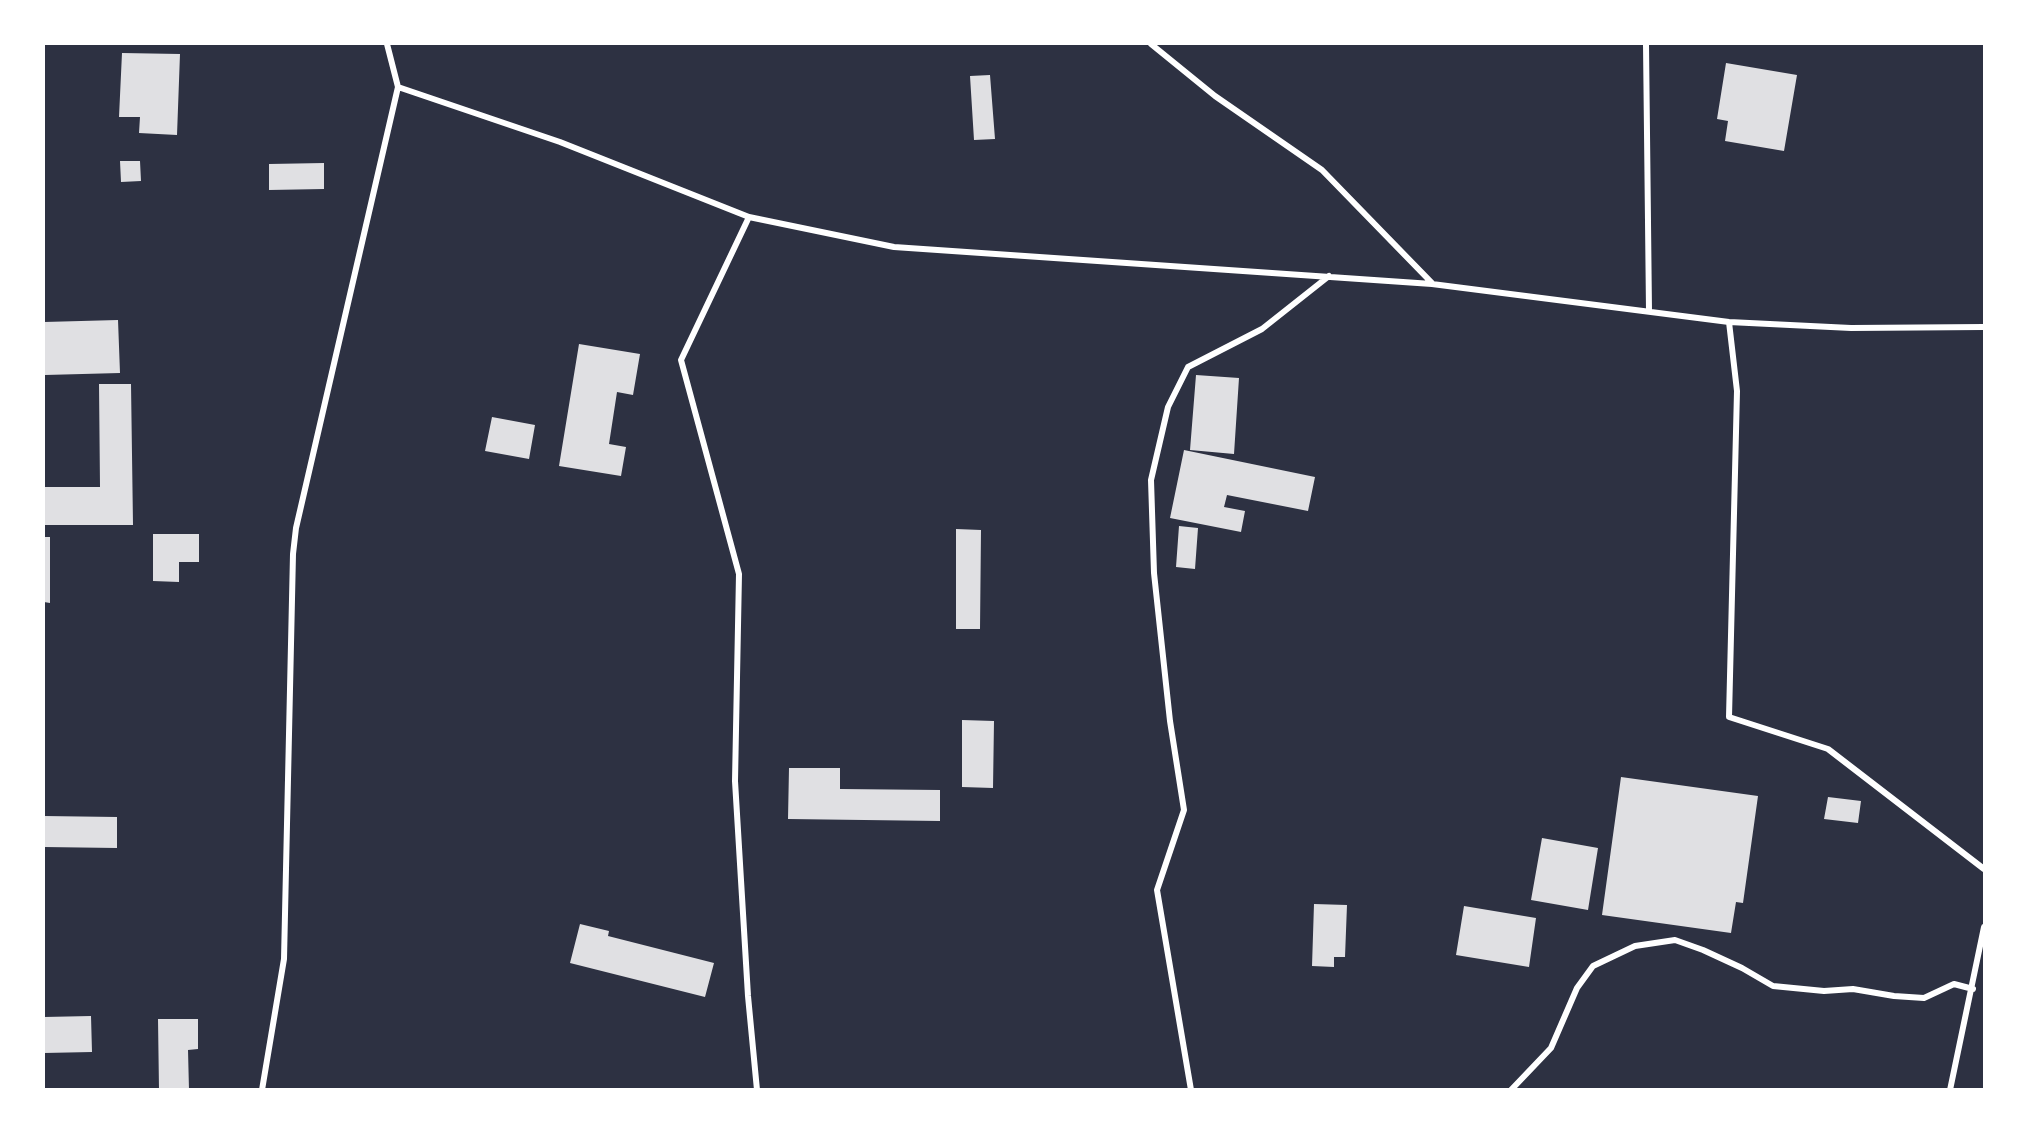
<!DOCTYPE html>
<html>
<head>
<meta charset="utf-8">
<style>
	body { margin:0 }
	#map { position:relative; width:2028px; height:1133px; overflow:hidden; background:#2d3142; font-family:"DM Sans",sans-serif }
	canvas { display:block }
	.frame { position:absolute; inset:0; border:45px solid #fff; pointer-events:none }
</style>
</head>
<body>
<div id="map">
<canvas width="2028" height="1133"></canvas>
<div class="frame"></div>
</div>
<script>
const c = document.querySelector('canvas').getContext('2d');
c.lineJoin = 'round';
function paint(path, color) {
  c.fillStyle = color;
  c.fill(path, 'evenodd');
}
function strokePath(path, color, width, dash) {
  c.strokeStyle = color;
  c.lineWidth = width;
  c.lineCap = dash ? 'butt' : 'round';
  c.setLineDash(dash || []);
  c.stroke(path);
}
paint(new Path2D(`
	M122 53 180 54 177 135 139 133 140 117H119Z
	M1726 63 1797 75 1784 151 1725 141 1728 121 1717 119Z
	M990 75 995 139 974 140 970 76Z
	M120 161H140L141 181 121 182Z
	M324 163V189L269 190V164Z
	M118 320 120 373 45 375 44 322Z
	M579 344 640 354 633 395 617 392 609 444 626 447 621 476 559 466Z
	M1196 375 1239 378 1234 454 1190 450Z
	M99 384H131L133 525H45V487H100Z
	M492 417 535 425 529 459 485 451Z
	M1184 450 1315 477 1308 511 1227 495 1224 507 1245 511 1241 532 1170 518Z
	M1179 526 1198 528 1195 569 1176 567Z
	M956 529 981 530 980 629H956Z
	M153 534H199V562H179V582L153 581Z
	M44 537H50V603L44 602Z
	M962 720 994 721 993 788 962 787Z
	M789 768H840V789L940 790V821L788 819Z
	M1621 777 1758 796 1743 903 1736 902 1731 933 1602 915Z
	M1828 797 1861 801 1858 823 1824 819Z
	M44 816 117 817V848L44 847Z
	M1542 838 1598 848 1588 910 1531 900Z
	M1314 904 1347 905 1345 957H1334V967L1312 966Z
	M1464 906 1536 918 1529 967 1456 955Z
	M580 924 609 931 608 936 714 963 705 997 570 963Z
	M91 1016 92 1052 44 1053V1017Z
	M158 1019H198V1049L188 1050 189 1090H159Z`), '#e0e0e3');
strokePath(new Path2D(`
	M1151 44 1215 96 1322 170 1432 283
	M1646 44 1649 311
	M398 87 560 142 749 217 894 247 1432 284 1729 322 1851 328 1984 327
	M749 217 681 360 739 574 735 781 748 996 757 1090
	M1729 322 1737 391 1729 717 1828 749 1984 869
	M262 1090 284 959 293 554 296 528 398 87 387 44
	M1191 1090 1157 890 1184 810 1170 721 1154 573 1151 480 1168 407 1188 367 1262 329 1329 276
	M1511 1090 1551 1048 1577 988 1593 966 1635 946 1675 940 1703 950 1742 968 1773 986 1824 991 1853 989 1894 996 1924 998 1954 984 1973 989
	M1950 1090 1984 927`), '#fff', 6);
</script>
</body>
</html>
